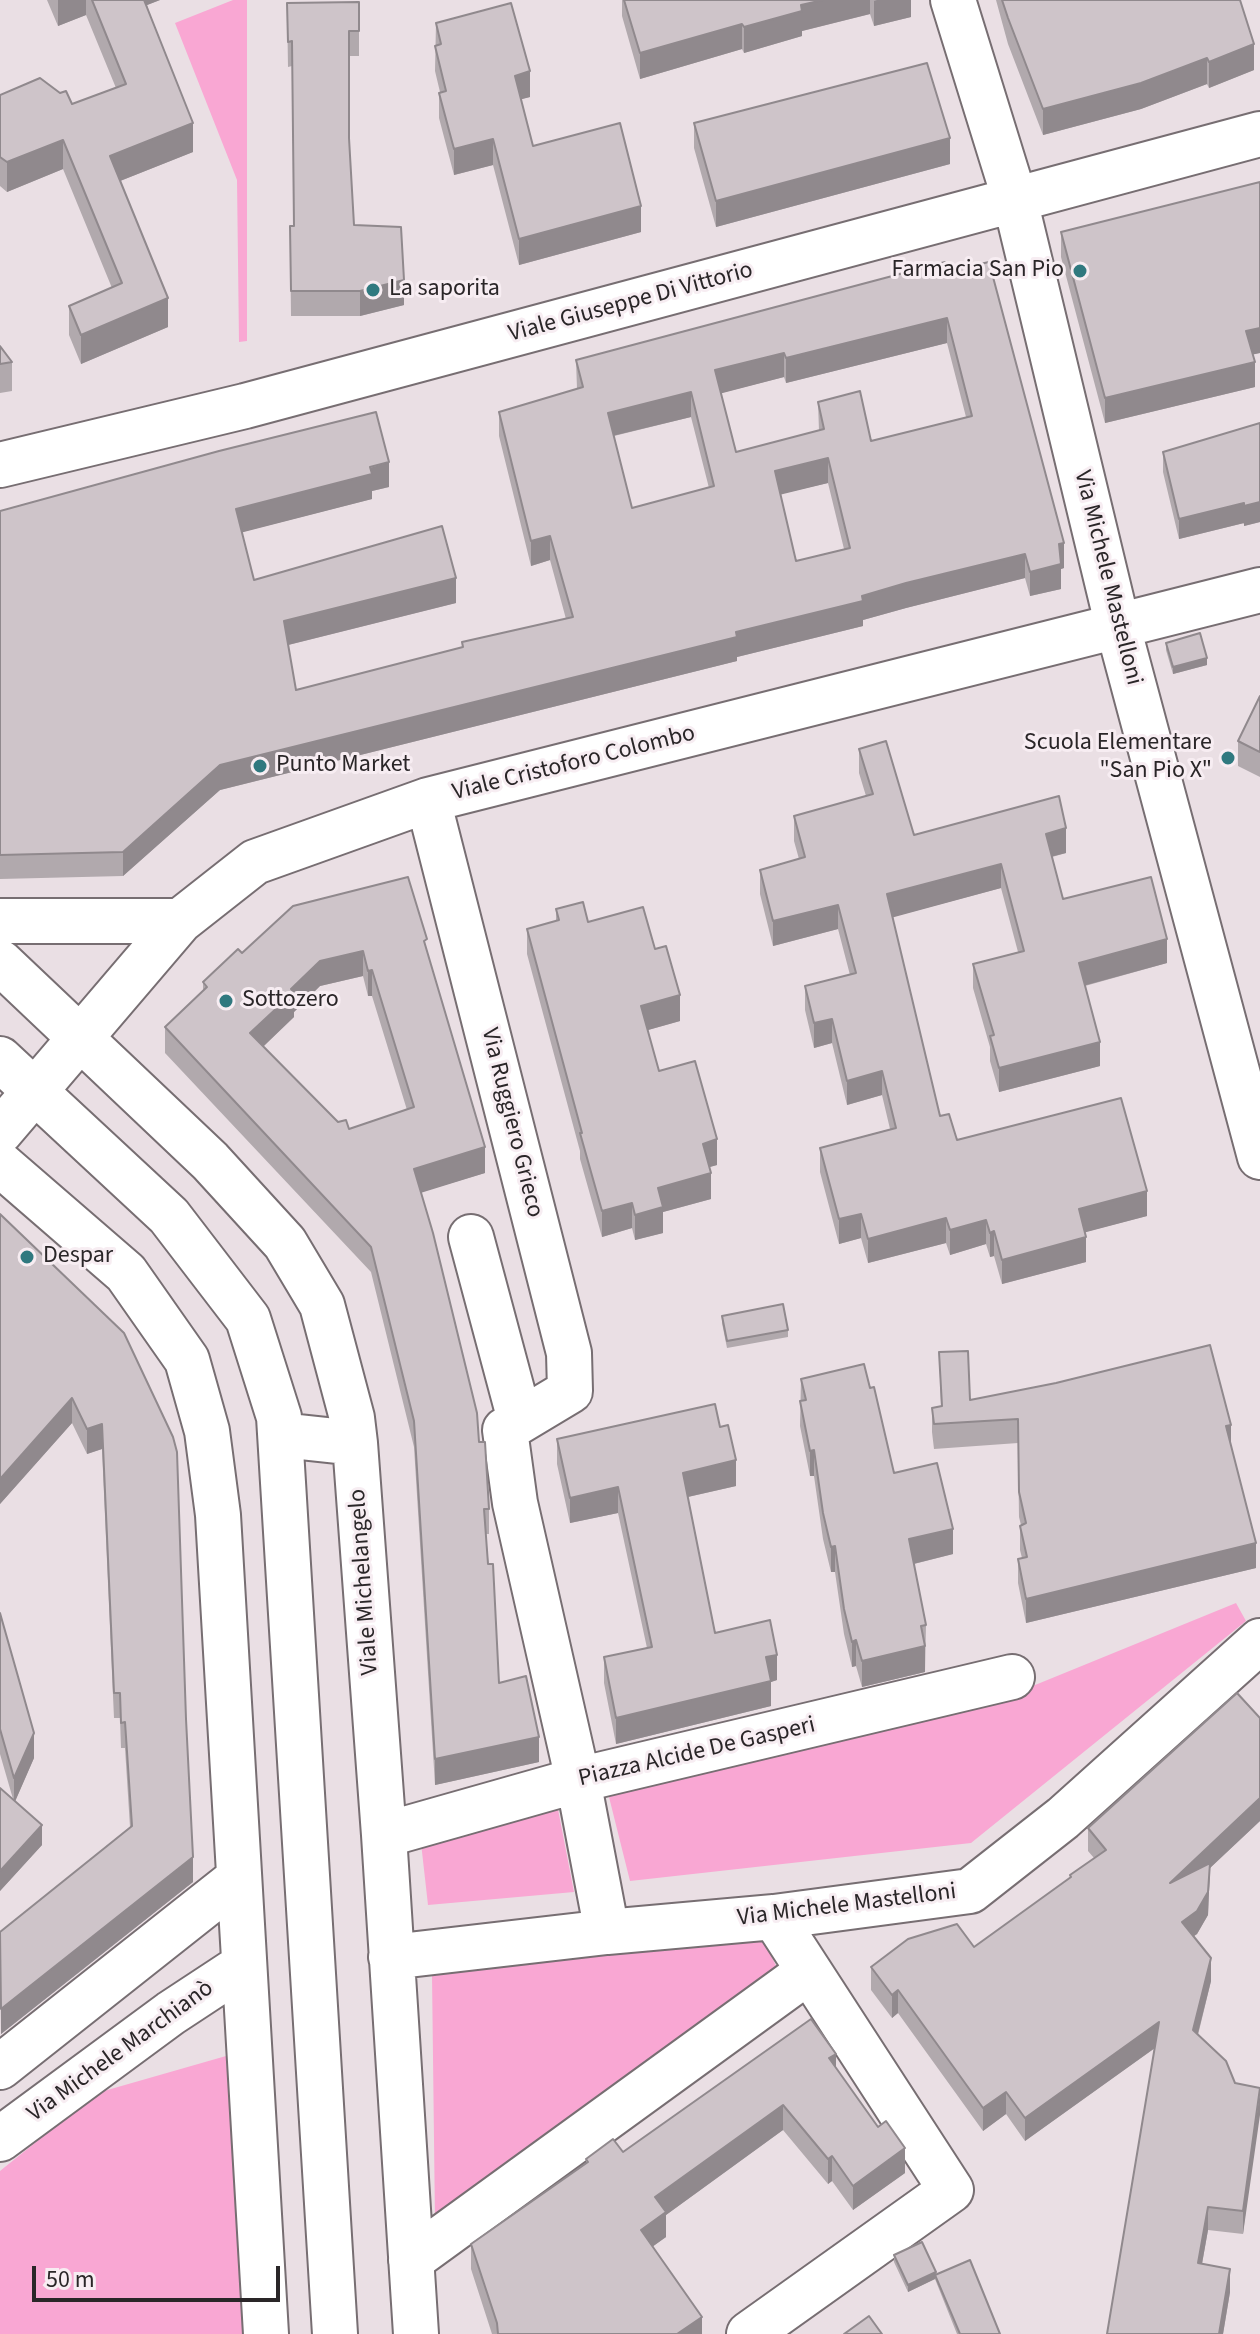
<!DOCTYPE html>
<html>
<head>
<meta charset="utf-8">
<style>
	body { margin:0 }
	#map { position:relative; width:1260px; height:2334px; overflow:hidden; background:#eadfe4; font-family:"Source Sans 3",sans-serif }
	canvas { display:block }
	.scale { position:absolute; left:32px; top:2266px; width:248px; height:36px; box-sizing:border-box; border:4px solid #2a2628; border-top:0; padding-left:10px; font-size:24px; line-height:28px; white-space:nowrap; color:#2a2628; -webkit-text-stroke:6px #f7edf2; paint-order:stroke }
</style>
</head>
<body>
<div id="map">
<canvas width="1260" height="2334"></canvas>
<div class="scale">50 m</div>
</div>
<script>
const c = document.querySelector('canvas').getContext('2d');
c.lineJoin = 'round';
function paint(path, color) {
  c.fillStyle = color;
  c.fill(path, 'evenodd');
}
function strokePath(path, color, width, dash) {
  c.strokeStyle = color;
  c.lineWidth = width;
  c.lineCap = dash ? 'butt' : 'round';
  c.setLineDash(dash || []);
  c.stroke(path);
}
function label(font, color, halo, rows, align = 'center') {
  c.font = font + ' "Source Sans 3",sans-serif';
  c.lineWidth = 6;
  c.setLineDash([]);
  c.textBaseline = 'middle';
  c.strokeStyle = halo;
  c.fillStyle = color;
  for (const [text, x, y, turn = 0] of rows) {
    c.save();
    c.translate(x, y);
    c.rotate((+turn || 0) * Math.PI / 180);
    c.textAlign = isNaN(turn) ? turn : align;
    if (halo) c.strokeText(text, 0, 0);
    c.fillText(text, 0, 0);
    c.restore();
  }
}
paint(new Path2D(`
	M233 0H247V341L239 342 237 180 175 23Z
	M1236 1603 1246 1621 971 1843 630 1881 607 1789 991 1703Z
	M556 1799 574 1892 428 1905 420 1834Z
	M758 1929 782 1978 435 2221 432 1975Z
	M226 2056 245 2334H0V2171L97 2093Z`), '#f9a7d3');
const minor = new Path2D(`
	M953 0 1015 200 1118 627 1260 1157
	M0 465 245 406 1260 134
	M428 800 569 1353 570 1391 505 1430 515 1503 578 1780 607 1932
	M0 921H180
	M0 962 210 1161 285 1243 322 1305 352 1418 355 1443 384 1835 416 2334
	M0 1059 169 1216 248 1319 279 1417 335 2334
	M0 1132 180 921 255 862 428 800 1260 590
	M0 1164 126 1273 187 1360 207 1431 218 1515 266 2334
	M471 1237 520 1420
	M281 1435 355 1443
	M384 1835 578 1780 1012 1677
	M391 1957 607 1932 774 1917 970 1891 1063 1818 1260 1641
	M0 2067 239 1878
	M0 2139 171 2013 244 1965
	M411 2260 809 1971
	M749 2334 951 2190 774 1917`);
strokePath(minor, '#776e72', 48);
strokePath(minor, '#fff', 44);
paint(new Path2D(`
	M47 0H160L147 5 193 152 120 181 168 327 81 364 69 335V306L112 288 63 169 7 192 0 186V95L72 104 116 88 86 15 58 26Z
	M622 0H911V17L874 26 870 14 802 31V36L744 53 742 49 640 79 622 16Z
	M996 0H1240L1254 70 1209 88 1207 84 1141 109 1043 135 1008 44Z
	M359 2V56H349V138L354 225 404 305 360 316H291L290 226H294L292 66 288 67 287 3Z
	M436 23 530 97 521 99 533 146 641 232 519 265 493 165 454 175 439 118V93L440 92 435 71Z
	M694 123 950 164 716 227 694 148Z
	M1260 182V353L1252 354 1255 387 1105 423 1061 257V232Z
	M945 262 1064 568 1061 569V589L1030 596 1025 578 906 608 863 620V626L737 657V661L220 790 123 876 0 879V511L389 487 372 491V499L242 532 254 580 456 603 288 645 296 690 462 647V642L566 619 550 560 531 566 499 436V412L577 389 576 360ZM947 343 966 417 871 441 818 402 819 431 736 452 721 393 784 377 786 383ZM691 417 709 488 632 508 614 436ZM828 483 844 549 796 561 780 494Z
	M0 346 12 362V391L0 393Z
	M1260 423V522L1244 526V523L1179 539 1163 472V452Z
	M1166 643 1207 665 1173 674 1166 650Z
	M1260 696V777L1238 766V741Z
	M859 749 914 835 1066 853 1052 857 1063 899 1167 963 1085 986 1100 1066 999 1092 990 1061V1047L973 988V964L1018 952 1001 888 892 917 940 1116 957 1140 1147 1216 1085 1232 1086 1262 1002 1284 994 1256 990 1257 986 1244 950 1255 946 1243 868 1263 861 1238 839 1244 820 1172V1148L890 1129 882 1095 847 1105 832 1043 814 1048 805 1010V986L850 975 838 929 773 946 760 894V870L799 859 794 841V816L866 796 859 773Z
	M556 909 655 949 680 1021 648 1030 659 1071 717 1165 709 1167 711 1199 663 1212V1233L635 1240 632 1228 602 1237 580 1159V1151L527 954V929L556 921Z
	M427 950 485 1173 421 1192 479 1442 489 1509V1534H486L499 1683 539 1762 435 1785 414 1447 371 1272 165 1053V1027L203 990V982L242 953ZM363 976 368 996H372L407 1110 349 1129 338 1122 263 1047 294 1017V1012L320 986Z
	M0 1214 124 1333 186 1719 193 1882 1 2034 0 1932 130 1827 125 1748H121L120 1718H114L102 1449 87 1454 72 1423 0 1504Z
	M722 1316 788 1330V1337L727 1348 722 1323Z
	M939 1352 970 1400 1231 1447 1256 1568 1026 1623 1018 1583V1559L1022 1558 1020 1550V1526L1021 1525 1019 1517 1018 1443 934 1449 932 1432V1408L941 1406Z
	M801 1379 870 1388 894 1473 953 1554 914 1564 926 1625 925 1672 862 1687 856 1666 852 1667 844 1634 835 1572H831L823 1539 814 1476H810L800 1426Z
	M720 1427 736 1486 688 1497 715 1633 777 1680 771 1682V1706L616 1744 604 1683V1657L647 1648 618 1513 570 1523 557 1464V1439Z
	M0 1613 34 1758 15 1801 42 1845 0 1891V1788L13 1799 0 1754Z
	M1260 1718V1821L1210 1868 1208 1915 1197 1934 1194 1936 1211 1981 1198 2035 1235 2083 1260 2088 1243 2234 1208 2230 1202 2264 1230 2292 1223 2334H1107L1155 2048 1025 2141 1006 2114 983 2131 898 2013 892 2018 871 1990V1967L974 1947 1070 1879V1875L1094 1858 1088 1851V1828Z
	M836 2068 905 2173 853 2210 832 2181 828 2184 783 2130 666 2215V2237L653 2246 702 2334H492L471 2269V2244L586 2164V2159L623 2152Z
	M894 2255 936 2274 1000 2334H957L935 2279 908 2292 894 2262Z`), '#b1a9ad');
paint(new Path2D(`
	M58 0H86V15L58 26Z
	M137 0H160L137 9Z
	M823 0H870V14L802 31V36L744 53V27L801 5Z
	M877 0H911V17L874 26V1Z
	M742 24V49L640 79V53Z
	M1254 44V70L1209 88V62Z
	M1207 58V84L1141 109 1043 135V109Z
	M530 71V97L515 101V76Z
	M193 123V152L110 185V156Z
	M950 138V164L716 227V201Z
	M493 139V165L454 175V149Z
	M63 140V169L7 192V162Z
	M641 206V232L519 265V239Z
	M404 280V305L360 316V291Z
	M168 298V327L81 364V335Z
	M947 318V343L786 383V358Z
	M1260 328V353L1246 356V331Z
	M784 353V377L715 395V370Z
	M1255 362V387L1105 423V398Z
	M691 392V417L608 437V413Z
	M828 458V483L775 496V471Z
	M389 462V487L372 491V499L236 534V509Z
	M1260 502V522L1244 526V506Z
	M1244 503V523L1179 539V519Z
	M550 536V560L531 566V541Z
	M1064 543V568L1061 569V589L1030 596V572L1059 544Z
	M1025 554V578L906 608 863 620V626L737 657V661L220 790 123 876V852L220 765 736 632 906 583Z
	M456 578V603L284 646V621Z
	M1207 658V665L1173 674V667Z
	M1066 828V853L1046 858V834Z
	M1001 864V888L887 919V894Z
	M838 905V929L773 946V921Z
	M1167 939V963L1079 987V963Z
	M363 951V976L320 986 294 1012V1017L250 1059V1033L291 989 320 961Z
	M372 970V996H368V971Z
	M680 995V1021L641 1032V1006Z
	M832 1019V1043L814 1048V1023Z
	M1100 1042V1066L999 1092V1068Z
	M882 1071V1095L847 1105V1081Z
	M717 1139V1165L703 1169V1144Z
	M485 1147V1173L414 1195V1169Z
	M711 1173V1199L663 1212V1233L635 1240V1215L658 1188Z
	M1147 1191V1216L1079 1234V1209Z
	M632 1203V1228L602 1237V1211Z
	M861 1214V1238L839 1244V1219Z
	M946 1218V1243L868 1263V1239Z
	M986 1220V1244L950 1255V1230Z
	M994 1231V1256L990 1257V1233Z
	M1086 1237V1262L1002 1284V1260Z
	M72 1398V1423L0 1504V1479Z
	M102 1424V1449L87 1454V1429Z
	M1231 1425V1449L1226 1426Z
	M814 1450V1476H810V1451Z
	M736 1460V1486L683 1498V1473Z
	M618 1487V1513L570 1523V1498Z
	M953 1529V1554L909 1565V1539Z
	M1256 1543V1568L1026 1623V1599Z
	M835 1546V1572H831V1547Z
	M856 1640V1666L852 1667V1642Z
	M925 1646V1672L862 1687V1661Z
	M777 1655V1680L771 1682V1706L616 1744V1718L766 1657Z
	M34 1733V1758L14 1804V1778Z
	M539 1737V1762L435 1785V1759Z
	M1260 1798V1821L1210 1868 1208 1915 1197 1934 1182 1944 1170 1883Z
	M42 1825V1845L0 1891V1871Z
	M193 1857V1882L1 2034V2009Z
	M1211 1958V1981L1193 2053V2030Z
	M898 1990V2013L892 2018V1995Z
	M1159 2022V2045L1025 2141V2118Z
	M836 2054V2079L829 2058Z
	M1006 2092V2114L983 2131V2108Z
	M1260 2092V2115L1243 2234V2211Z
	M783 2105V2130L666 2215V2237L641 2255V2230L655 2197Z
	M905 2148V2173L853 2210V2186Z
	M832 2156V2181L828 2184V2159Z
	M1208 2207V2230L1198 2286V2263Z
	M1230 2269V2292L1223 2334H1219Z
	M936 2272 935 2279 908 2292V2285Z
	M702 2317V2334H677Z`), '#90898d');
const building = new Path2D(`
	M92 0H144L193 123 110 156 168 298 81 335 69 306 122 283 63 140 7 162 0 157V95L40 78 60 93 66 91 72 104 126 84Z
	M624 0H823L801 5 802 11 744 27 742 24 640 53Z
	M1002 0H1240L1254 44 1209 62 1207 58 1141 83 1043 109 1008 18Z
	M359 2V31H349V138L354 225 401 227 404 280 360 291H291L290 226H294L292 41 288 42 287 3Z
	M511 3 530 71 515 76 533 146 620 123 641 206 519 239 493 139 454 149 439 93 446 91 435 46 441 44 436 23Z
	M927 63 950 138 716 201 694 123Z
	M1260 182V328L1246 331 1255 362 1105 398 1061 232Z
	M945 262 948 271 989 262 1064 543 1059 544 1061 564 1030 572 1025 554 906 583 862 596 863 601 736 632 737 637 220 765 123 852 0 855V511L219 451 376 412 389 462 370 467 372 474 236 509 254 580 442 526 456 578 284 621 296 690 463 647 462 642 573 617 550 536 531 541 499 412 583 387 576 360ZM947 318 972 416 871 441 860 391 818 402 824 429 736 452 715 370 784 353 786 358ZM691 392 714 486 632 508 608 413ZM828 458 850 548 796 561 775 471Z
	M0 346 12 362 0 364Z
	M1260 423V502L1244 506V503L1179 519 1163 452Z
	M1200 633 1207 658 1173 667 1166 643Z
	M1260 696V752L1238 741Z
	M886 741 914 835 1059 796 1066 828 1046 834 1063 899 1151 877 1167 939 1079 963 1100 1042 999 1068 990 1036 994 1035 973 964 1024 951 1001 864 887 894 940 1116 949 1114 957 1140 1121 1098 1147 1191 1079 1209 1086 1237 1002 1260 994 1231 990 1233 986 1220 950 1230 946 1218 868 1239 861 1214 839 1219 820 1148 896 1128 882 1071 847 1081 832 1019 814 1023 805 986 856 973 838 905 773 921 760 870 805 857 794 816 873 794 859 749Z
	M408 877 427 939 424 941 485 1147 414 1169 433 1233 477 1413 479 1442H485L489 1509H484L488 1564H493L499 1683 526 1676 539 1737 435 1759 414 1421 371 1247 165 1027 207 987 203 982 238 949 242 953 293 906ZM363 951 368 971 372 970 414 1107 349 1129 346 1120 338 1122 250 1033 294 992 291 989 320 961Z
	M583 902 588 922 643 907 655 949 666 946 680 995 641 1006 659 1071 695 1061 717 1139 703 1144 711 1173 658 1188 663 1207 635 1215 632 1203 602 1211 580 1133H582L527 929 559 920 556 909Z
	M0 1214 124 1333 173 1437 177 1452 186 1719 193 1857 1 2009 0 1932 132 1826 125 1722 121 1723 120 1693H114L102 1424 87 1429 72 1398 0 1479Z
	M783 1304 788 1330 727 1341 722 1316Z
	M1210 1345 1231 1425 1226 1426 1256 1543 1026 1599 1018 1559 1027 1557 1020 1526 1026 1523 1019 1492 1018 1419 934 1424 932 1408 942 1406 939 1352 968 1351 970 1400 1056 1383Z
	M864 1364 870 1388 874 1387 894 1473 937 1463 953 1529 909 1539 926 1625 921 1626 925 1646 862 1661 856 1640 852 1642 844 1609 835 1546 831 1547 823 1513 814 1450 810 1451 800 1401 806 1400 801 1379Z
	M715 1404 720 1427 728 1425 736 1460 683 1473 715 1633 770 1620 777 1655 766 1657 771 1681 616 1718 604 1657 652 1647 618 1487 570 1498 557 1439Z
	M0 1613 34 1733 14 1778 0 1729Z
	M1237 1693 1260 1718V1798L1170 1883 1210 1863 1208 1892 1197 1911 1182 1922 1211 1958 1193 2030 1226 2061 1235 2083 1260 2088 1243 2211 1208 2207 1198 2263 1230 2269 1219 2334H1107L1159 2022 1025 2118 1006 2092 983 2108 898 1990 892 1995 871 1967 908 1939 957 1924 974 1947 1071 1877 1070 1875 1106 1850 1088 1828Z
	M0 1788 42 1825 0 1871Z
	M811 2019 836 2054 829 2058 878 2127 886 2121 905 2148 853 2186 832 2156 828 2159 783 2105 655 2197 666 2212 641 2230 702 2317 677 2334H498L497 2323 471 2244 588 2162 586 2159 613 2139 623 2152Z
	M922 2242 936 2272 908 2285 894 2255Z
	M970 2260 1000 2334H960L935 2275Z
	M869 2316 882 2334H844Z`);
paint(building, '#cec4c9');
strokePath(building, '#90898d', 2);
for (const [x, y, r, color] of [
	[1080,271,8,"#30797f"],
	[373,290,8,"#30797f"],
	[1228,758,8,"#30797f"],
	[260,766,8,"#30797f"],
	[226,1001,8,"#30797f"],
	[27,1257,8,"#30797f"]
]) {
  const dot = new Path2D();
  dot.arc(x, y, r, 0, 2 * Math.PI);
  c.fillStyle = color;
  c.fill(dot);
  strokePath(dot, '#f7edf2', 3);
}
label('24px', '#2a2628', '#f7edf2', [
	["Farmacia San Pio",1064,271,"right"],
	["La saporita",389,290],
	["Scuola Elementare",1212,744,"right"],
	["\"San Pio X\"",1212,772,"right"],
	["Punto Market",276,766],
	["Sottozero",242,1001],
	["Despar",43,1257]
], 'left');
label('24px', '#2a2628', '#f7edf2', [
	["Viale Giuseppe Di Vittorio",631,303,-15],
	["Via Michele Mastelloni",1107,578,76],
	["Viale Cristoforo Colombo",574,764,-14],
	["Via Ruggiero Grieco",511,1123,76],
	["Viale Michelangelo",365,1582,-94],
	["Piazza Alcide De Gasperi",697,1753,-13],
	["Via Michele Mastelloni",847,1906,-7],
	["Via Michele Marchianò",121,2052,-36]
]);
</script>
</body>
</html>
